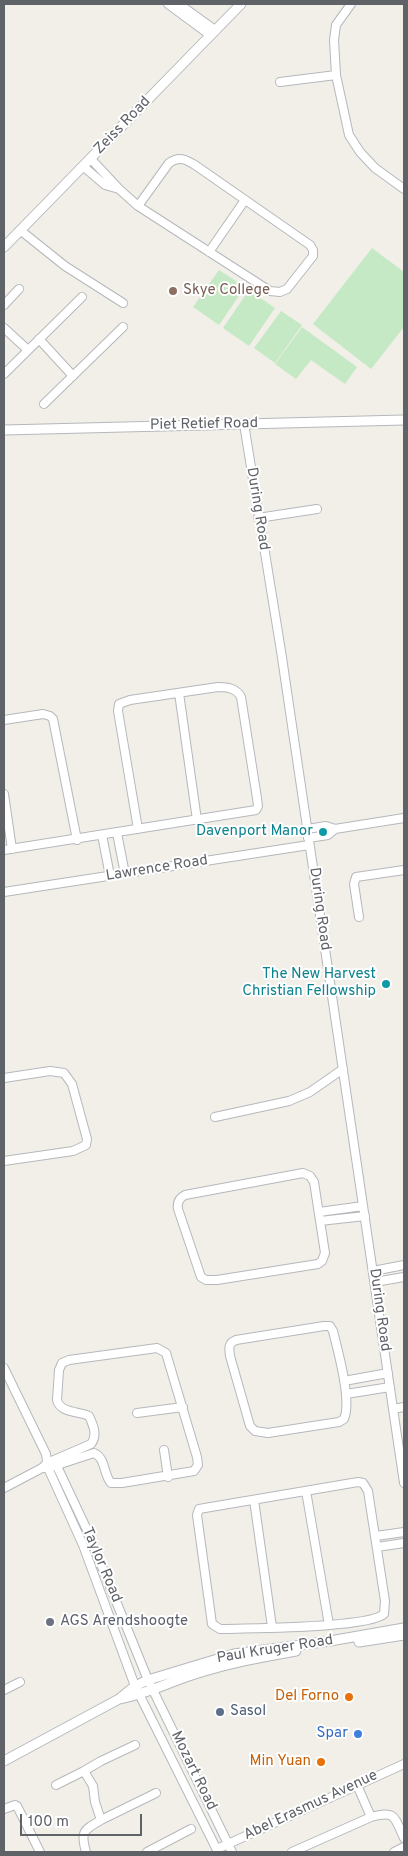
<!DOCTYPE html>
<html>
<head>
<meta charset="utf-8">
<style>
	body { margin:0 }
	#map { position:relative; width:408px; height:1856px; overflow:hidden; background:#f1efe8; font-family:Overpass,sans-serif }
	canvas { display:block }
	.frame { position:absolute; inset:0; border:5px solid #5f6368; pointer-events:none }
	.scale { position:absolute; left:20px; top:1814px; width:122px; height:22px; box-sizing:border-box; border:2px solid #5f6368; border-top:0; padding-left:6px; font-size:15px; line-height:18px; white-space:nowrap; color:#5f6368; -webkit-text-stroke:4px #fff; paint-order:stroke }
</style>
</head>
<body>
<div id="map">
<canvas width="408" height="1856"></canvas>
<div class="frame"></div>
<div class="scale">100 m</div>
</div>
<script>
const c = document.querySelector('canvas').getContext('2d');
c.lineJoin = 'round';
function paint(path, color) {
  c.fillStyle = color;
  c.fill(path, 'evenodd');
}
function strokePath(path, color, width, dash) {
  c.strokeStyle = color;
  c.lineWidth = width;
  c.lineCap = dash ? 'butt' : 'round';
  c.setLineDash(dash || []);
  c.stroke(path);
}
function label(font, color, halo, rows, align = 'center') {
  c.font = font + ' Overpass,sans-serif';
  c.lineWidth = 4;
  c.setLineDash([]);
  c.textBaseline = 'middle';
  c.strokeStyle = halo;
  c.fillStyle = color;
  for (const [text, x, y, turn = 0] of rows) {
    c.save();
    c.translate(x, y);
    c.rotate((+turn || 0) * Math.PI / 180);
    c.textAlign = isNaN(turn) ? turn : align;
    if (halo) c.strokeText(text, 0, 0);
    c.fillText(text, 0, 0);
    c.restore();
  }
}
paint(new Path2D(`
	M372 248 404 272V327L371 369 313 324Z
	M219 270 245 287 219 325 193 307Z
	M249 290 275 308 249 346 223 328Z
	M281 311 302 325 275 363 254 348Z
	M302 327 357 367 345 384 311 360 296 379 275 364Z`), '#c5e8c5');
const minor = new Path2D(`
	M168 4 210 35
	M179 4 215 30
	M351 4 336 25 334 40 336 75 349 135 360 152 375 168 404 189
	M280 82 336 75
	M91 159 119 189 138 206 270 291 280 292 287 289 313 256V250L310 245 195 165C185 159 179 156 169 163L138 206
	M84 167 105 185 119 189
	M20 230 65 266 123 303
	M209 252 245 200
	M4 305 19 289
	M4 328 28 350
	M39 339 73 376
	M4 374 82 297
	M44 404 123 327
	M244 424 281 651 404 1483
	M258 518 317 509
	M179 693 197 820
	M4 720 43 714 50 716 53 719 77 840
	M4 794 12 849
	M307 829 326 826 335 829 404 818
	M117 833 125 874
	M102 835 110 876
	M308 838 328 835 335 829
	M4 850 256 810 258 806 257 798 241 697C236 688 227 687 218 687L130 700 119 704 118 711 138 829
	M4 892 309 845
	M359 917 354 884 356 877 404 870
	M4 1078 50 1071 64 1073 72 1084 87 1139 86 1145 73 1151 4 1161
	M215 1117 289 1101 310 1092 343 1069
	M303 1173 310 1176 314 1182 325 1253 322 1261 318 1264 217 1280H206L201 1277 178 1209C177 1203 179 1198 185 1195Z
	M319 1212 363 1206
	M320 1221 365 1216
	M373 1271 404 1265
	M375 1282 404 1277
	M324 1326H330L333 1331C338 1351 352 1401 344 1419L339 1422 268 1433 255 1431 250 1426 230 1356C229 1348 228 1343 236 1340Z
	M4 1368 46 1454 48 1468 83 1545 135 1686 218 1852
	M344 1381 388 1373
	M346 1394 390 1387
	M393 1409 404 1407
	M137 1413 183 1407
	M164 1450 168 1477
	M54 1460 88 1532 148 1680 232 1852
	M358 1482 363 1483 368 1491 385 1601 384 1614C368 1628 253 1628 226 1629H220L212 1624 197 1515 199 1509Z
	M4 1488 42 1468 47 1463 91 1444C98 1435 93 1425 89 1416 78 1411 60 1413 57 1400L59 1370 62 1363 69 1360 157 1348 166 1353 197 1457 198 1465 194 1471 122 1483H111C103 1474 106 1458 94 1453L48 1468H42
	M306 1491 329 1625
	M254 1500 272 1627
	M376 1536 404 1532
	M377 1547 404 1543
	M4 1690 20 1682
	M84 1771 101 1761 135 1745
	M56 1785 84 1771 93 1786 95 1802 101 1820C84 1830 80 1831 86 1852
	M357 1785 371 1817
	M4 1809 15 1805 17 1806 40 1852
	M101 1820 156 1793
	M217 1849 404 1764
	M147 1852 191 1829
	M292 1852 371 1817C396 1810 394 1817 404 1838
	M394 1852 404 1847`);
const tertiary = new Path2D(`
	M4 247 241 4
	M4 430 404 420
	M359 1642 404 1635
	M119 1699C147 1694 169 1682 195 1674 229 1663 262 1657 296 1651
	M4 1761 119 1699 135 1686 148 1680 234 1654 330 1641 404 1628`);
strokePath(minor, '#b5b8bc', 10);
strokePath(tertiary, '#b5b8bc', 11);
strokePath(minor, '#fff', 8);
strokePath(tertiary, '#fff', 9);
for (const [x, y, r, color] of [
	[173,291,5,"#8d6e63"],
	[323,832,5,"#0f9aa8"],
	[386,984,5,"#0f9aa8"],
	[50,1622,5,"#6b7280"],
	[349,1697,5,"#e8710a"],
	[220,1712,5,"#5c6f8a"],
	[358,1734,5,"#3f7fe0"],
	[321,1762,5,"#e8710a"]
]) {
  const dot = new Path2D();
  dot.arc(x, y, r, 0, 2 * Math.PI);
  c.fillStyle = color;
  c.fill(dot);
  strokePath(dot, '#fff', 2);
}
label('15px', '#5f6368', '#fff', [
	["Zeiss Road",123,126,-46],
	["Piet Retief Road",204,425,-1],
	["During Road",257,509,81],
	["Lawrence Road",157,869,-9],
	["During Road",319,909,82],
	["During Road",379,1310,82],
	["Taylor Road",101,1565,67],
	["Paul Kruger Road",275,1650,-9],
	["Mozart Road",193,1771,64],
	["Abel Erasmus Avenue",311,1806,-25]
]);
label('15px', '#785e54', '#fff', [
	["Skye College",183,291]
], 'left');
label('15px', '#0d838f', '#fff', [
	["Davenport Manor",313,832],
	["The New Harvest",376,975],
	["Christian Fellowship",376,992]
], 'right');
label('15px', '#5b616d', '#fff', [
	["AGS Arendshoogte",60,1622]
], 'left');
label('15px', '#c56008', '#fff', [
	["Del Forno",339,1697],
	["Min Yuan",311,1762]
], 'right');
label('15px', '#4e5e75', '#fff', [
	["Sasol",230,1712]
], 'left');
label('15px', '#366cbe', '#fff', [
	["Spar",348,1734]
], 'right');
</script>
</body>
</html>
